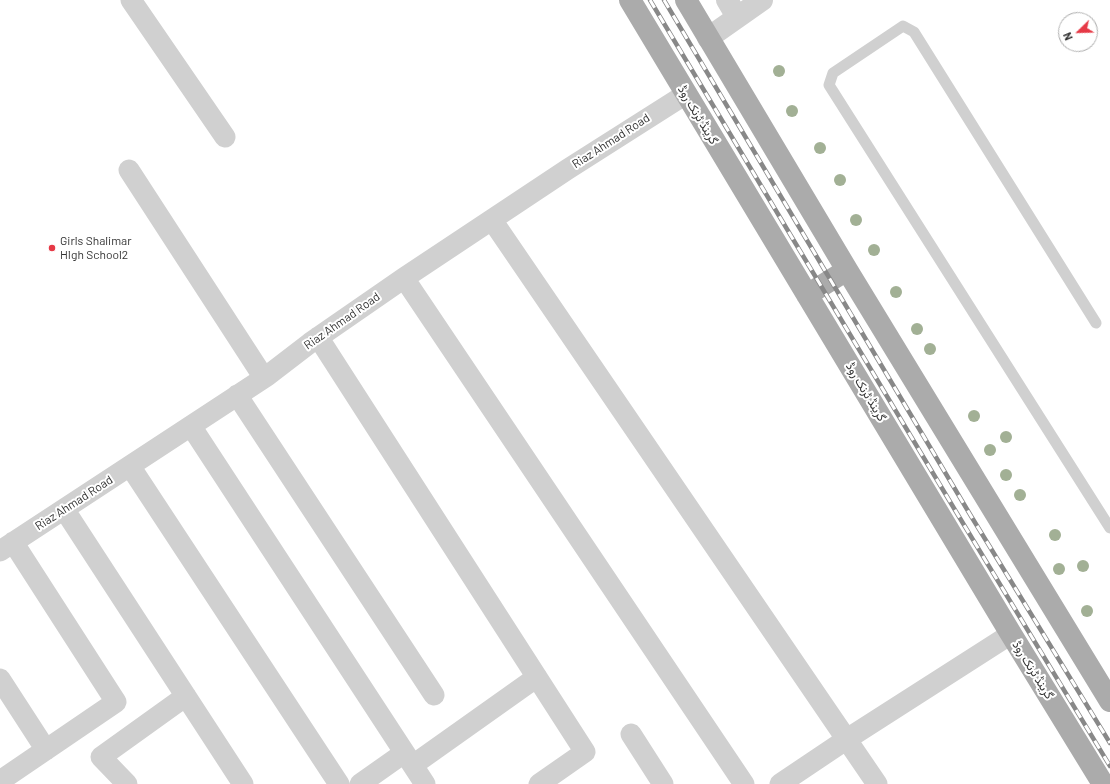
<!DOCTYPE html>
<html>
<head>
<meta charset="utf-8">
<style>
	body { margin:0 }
	#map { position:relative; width:1110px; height:784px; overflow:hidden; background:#fff; font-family:Barlow,sans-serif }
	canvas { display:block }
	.north { position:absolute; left:1058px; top:12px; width:40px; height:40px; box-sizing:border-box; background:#fff; border:1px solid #adadad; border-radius:50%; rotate:247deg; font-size:11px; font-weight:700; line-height:16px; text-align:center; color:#333 }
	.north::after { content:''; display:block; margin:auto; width:14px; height:18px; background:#e63946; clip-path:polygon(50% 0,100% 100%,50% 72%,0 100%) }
</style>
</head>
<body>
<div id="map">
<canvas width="1110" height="784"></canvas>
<div class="north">N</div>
</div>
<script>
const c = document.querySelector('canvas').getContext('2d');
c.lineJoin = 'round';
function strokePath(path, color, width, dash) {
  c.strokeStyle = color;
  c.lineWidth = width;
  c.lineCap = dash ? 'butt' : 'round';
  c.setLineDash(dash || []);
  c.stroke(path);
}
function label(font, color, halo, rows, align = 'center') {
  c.font = font + ' Barlow,Vazirmatn,sans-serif';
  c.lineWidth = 4;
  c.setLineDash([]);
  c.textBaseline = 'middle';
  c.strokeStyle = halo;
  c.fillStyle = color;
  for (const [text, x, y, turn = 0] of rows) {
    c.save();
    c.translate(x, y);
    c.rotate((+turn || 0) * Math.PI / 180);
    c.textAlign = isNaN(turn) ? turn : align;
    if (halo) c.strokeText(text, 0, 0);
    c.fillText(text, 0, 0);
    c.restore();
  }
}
strokePath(new Path2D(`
	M1096 323 914 32 903 26 833 73 829 85 1110 528`), '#d0d0d0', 11);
strokePath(new Path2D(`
	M131 0 225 137
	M129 170 264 378
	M492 220 877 784
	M404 278 744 784
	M318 337 585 752 539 784
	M237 395 434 695
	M191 426 425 784
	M130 466 339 784
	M64 509 243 784
	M0 551 267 376 310 343 404 278 568 169 686 94
	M0 679 46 750
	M631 734 663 784
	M413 765 537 677
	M0 781 116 702 13 542
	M127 784 101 757 186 696
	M360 784 404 753
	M780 784 847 739 1011 634`), '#d0d0d0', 21);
strokePath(new Path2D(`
	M727 0 737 17
	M708 38 762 0`), '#d0d0d0', 22);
strokePath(new Path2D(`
	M630 0 1011 634 1103 784
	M686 0 847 270 1110 701
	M807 295 847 270`), '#ababab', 22);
const rail = new Path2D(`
	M650 0 958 515 1110 766
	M664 0 971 516 1110 743`);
strokePath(rail, '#888', 4.5);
strokePath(rail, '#fff', 3, [9]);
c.fillStyle = '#a2b095';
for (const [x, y] of [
	[779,71],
	[792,111],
	[820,148],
	[840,180],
	[856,220],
	[874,250],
	[896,292],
	[917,329],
	[930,349],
	[974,416],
	[1006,437],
	[990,450],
	[1006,475],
	[1020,495],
	[1055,535],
	[1083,566],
	[1059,569],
	[1087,611]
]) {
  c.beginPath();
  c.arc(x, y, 6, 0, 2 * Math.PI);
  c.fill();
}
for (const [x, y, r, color] of [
	[52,248,4,"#e63946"]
]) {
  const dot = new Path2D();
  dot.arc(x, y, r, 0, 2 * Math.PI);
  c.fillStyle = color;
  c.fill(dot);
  strokePath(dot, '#fff', 1.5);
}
label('12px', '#333', '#fff', [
	["گرینڈ ٹرنک روڈ",698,115,59],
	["Riaz Ahmad Road",611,141,-33],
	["Riaz Ahmad Road",342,321,-35],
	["گرینڈ ٹرنک روڈ",866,392,59],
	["Riaz Ahmad Road",74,503,-33],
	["گرینڈ ٹرنک روڈ",1033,670,58]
]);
label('12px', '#333', '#fff', [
	["Girls Shalimar",60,241],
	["HIgh School2",60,255]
], 'left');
</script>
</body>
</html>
